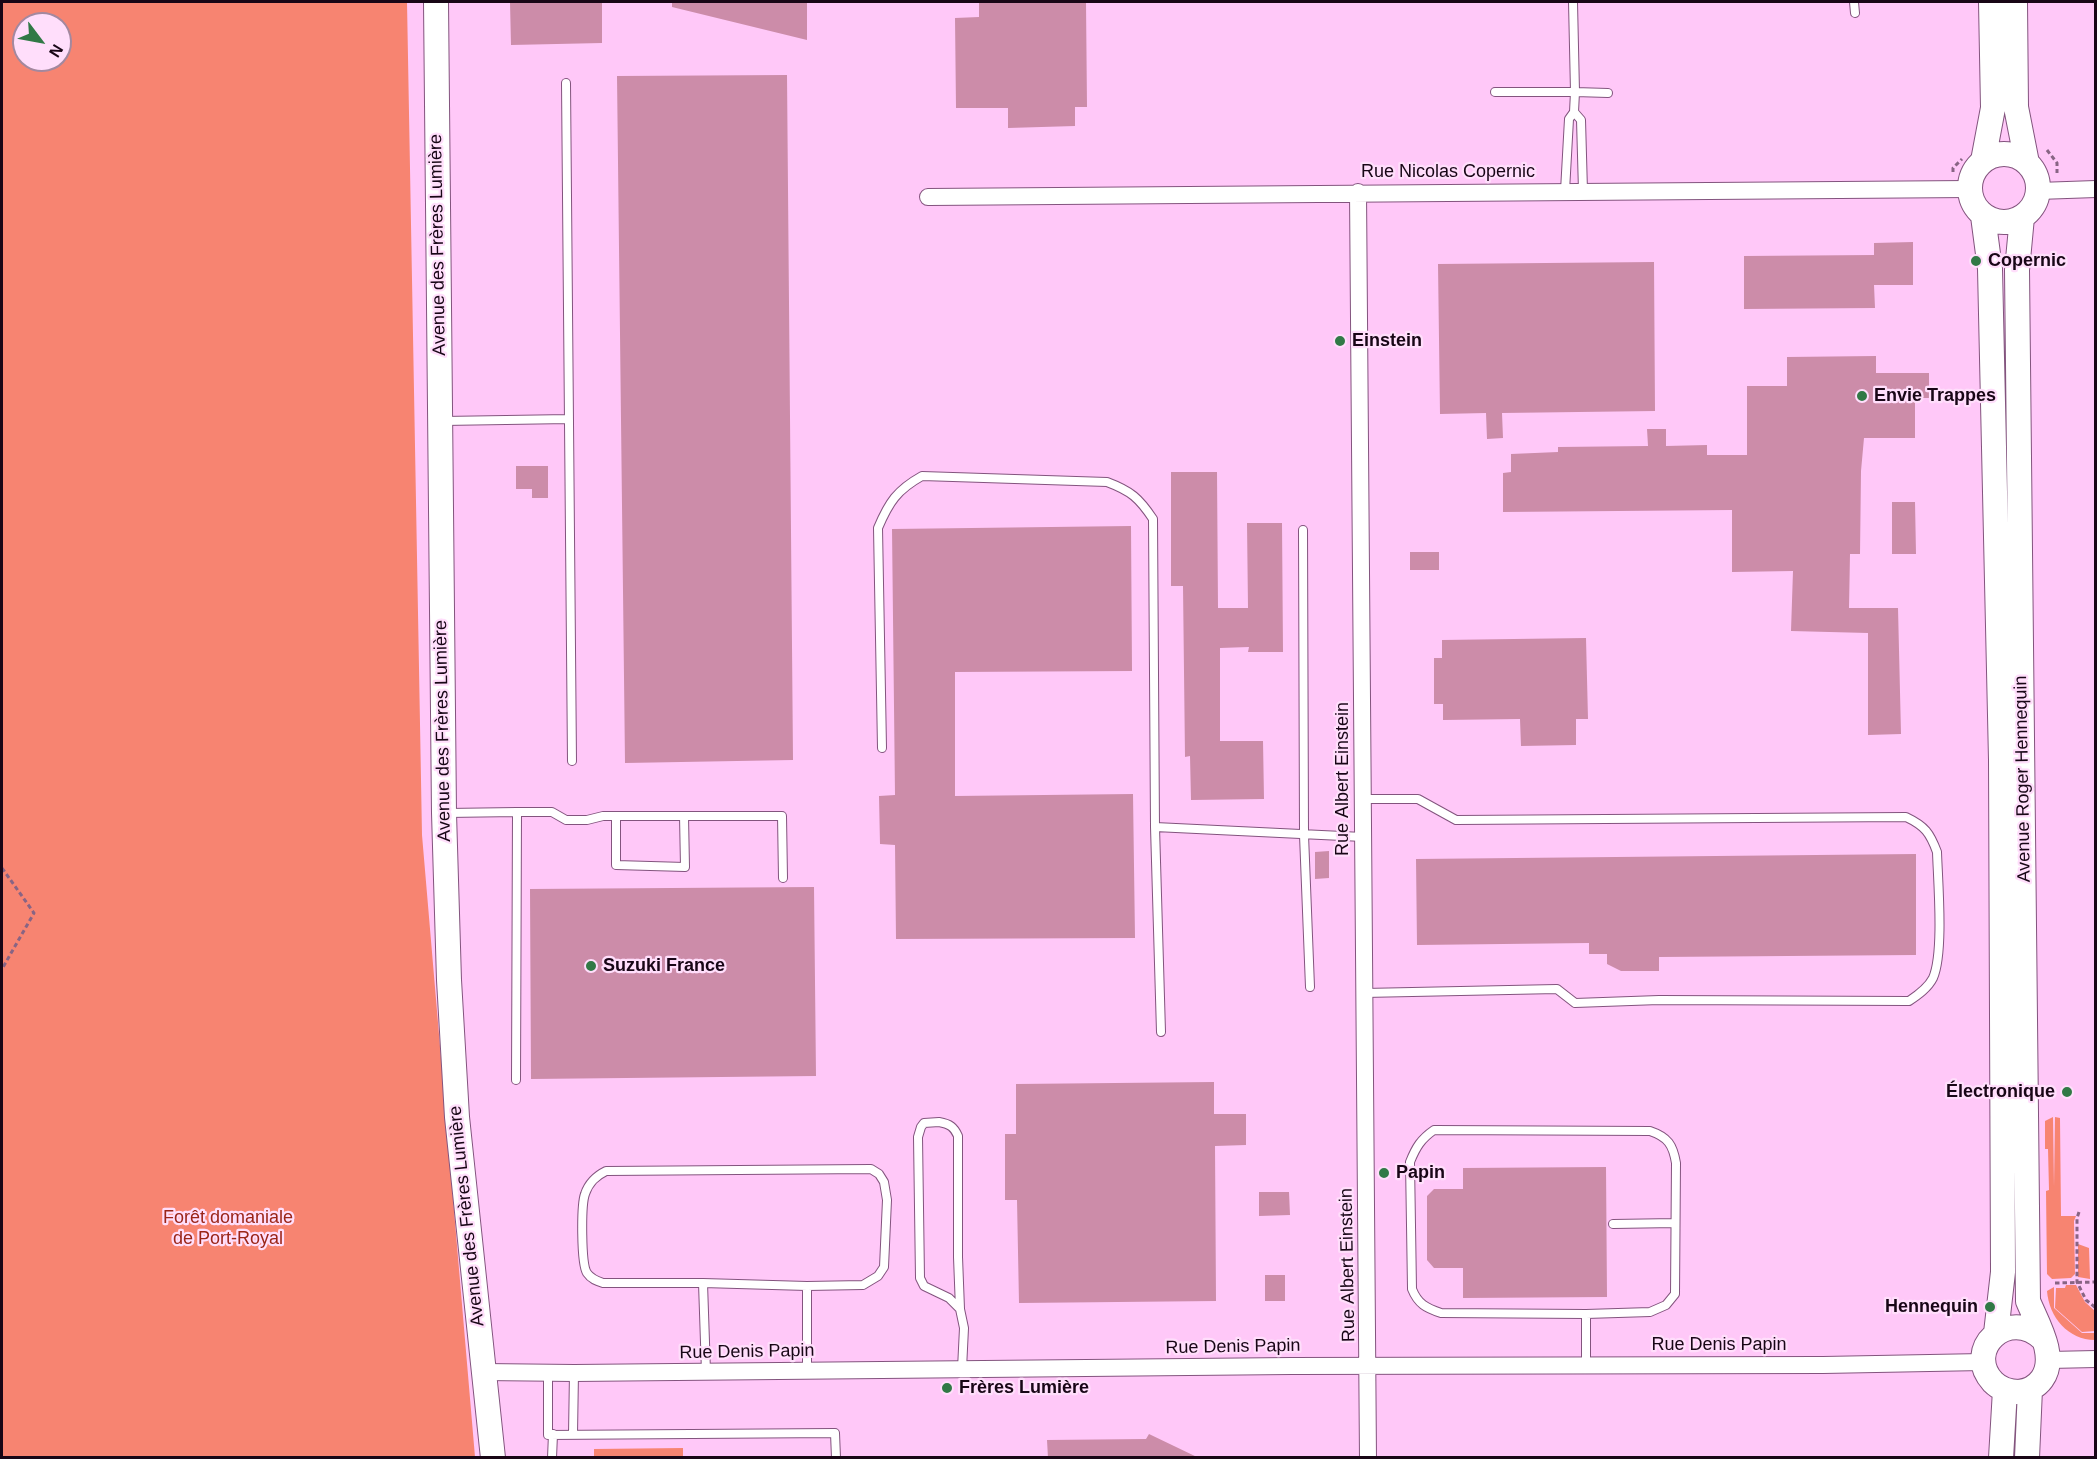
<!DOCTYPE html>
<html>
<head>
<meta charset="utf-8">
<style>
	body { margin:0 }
	#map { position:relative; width:2097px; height:1459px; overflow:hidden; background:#ffc8f8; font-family:Arial,sans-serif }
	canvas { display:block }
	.frame { position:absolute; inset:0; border:3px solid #180616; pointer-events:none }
	.north { position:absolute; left:12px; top:12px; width:60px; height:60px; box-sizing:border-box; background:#ffdefb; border:2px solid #a3889f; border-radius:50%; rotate:122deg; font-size:16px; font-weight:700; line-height:24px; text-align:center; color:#180616 }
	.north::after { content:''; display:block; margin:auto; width:21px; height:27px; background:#317946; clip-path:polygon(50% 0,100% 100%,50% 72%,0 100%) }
</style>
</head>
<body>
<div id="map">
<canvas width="2097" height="1459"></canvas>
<div class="frame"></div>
<div class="north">N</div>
</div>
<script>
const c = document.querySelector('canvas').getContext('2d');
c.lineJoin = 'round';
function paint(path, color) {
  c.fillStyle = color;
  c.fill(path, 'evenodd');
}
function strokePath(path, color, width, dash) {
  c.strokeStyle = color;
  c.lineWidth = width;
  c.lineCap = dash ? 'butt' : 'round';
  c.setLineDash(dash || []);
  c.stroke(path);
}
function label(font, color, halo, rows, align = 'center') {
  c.font = font + ' Arial,sans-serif';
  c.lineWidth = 4.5;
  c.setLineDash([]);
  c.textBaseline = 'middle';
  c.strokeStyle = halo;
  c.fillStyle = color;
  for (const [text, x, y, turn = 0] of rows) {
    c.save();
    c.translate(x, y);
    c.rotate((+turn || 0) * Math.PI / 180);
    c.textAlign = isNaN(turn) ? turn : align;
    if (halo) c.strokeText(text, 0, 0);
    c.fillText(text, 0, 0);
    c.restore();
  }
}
paint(new Path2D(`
	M2 2H407L422 835 475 1457 2 1458ZM24 24H60V60H24Z
	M2053 1117 2054 1187 2055 1117 2060 1118 2061 1216H2076L2074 1221 2075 1274 2071 1278 2052 1279 2047 1274 2046 1191 2049 1190 2048 1149H2045V1121Z
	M2078 1244 2089 1248 2090 1279 2078 1277Z
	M2066 1285H2076L2085 1302 2095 1311V1331L2082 1332 2055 1308 2056 1288H2065Z
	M2054 1287V1308L2082 1333H2095V1340C2068 1340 2049 1317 2047 1291Z
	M683 1448V1457H594V1449Z`), '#f78471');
paint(new Path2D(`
	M510 2H602V43L511 45Z
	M672 2H807V40L672 7Z
	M979 2H1086L1087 107H1075V126L1008 128V108H956L955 18 979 17Z
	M787 75 793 760 625 763 617 76Z
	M1913 242V285H1874L1875 308 1744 309V256L1874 255V243Z
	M1654 262 1655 411 1502 413 1503 438 1487 439 1486 413 1440 414 1438 264Z
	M1876 356V373H1929V398H1915V438H1864L1861 471 1860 554H1850L1849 608H1898L1901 734 1868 735V633L1791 631 1793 571 1732 572V510L1503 512V473L1511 472V454L1558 452V447L1648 446 1647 429H1666V446L1707 445V455H1747V386H1787V357Z
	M516 466H548V498H532V489H516Z
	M1171 472H1217L1218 608H1248L1247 523H1282L1283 652H1248L1249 647 1220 648V741H1263L1264 799 1191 800 1190 756 1185 757 1183 586H1171Z
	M1892 502H1915L1916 554H1892Z
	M1131 526 1132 671 955 672V796L1133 794 1135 938 896 939 895 845 880 844 879 796 895 795 892 529Z
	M1410 552H1439V570H1410Z
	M1586 638 1588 719H1576V745L1521 746 1520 719 1443 720V704H1434V658H1442V640Z
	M1329 851V878L1315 879V852Z
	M1916 854V955L1659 957V971H1621L1607 964V954H1589V943L1417 945 1416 859Z
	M814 887 816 1076 531 1079 530 889Z
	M1214 1082V1114H1246V1145L1215 1146 1216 1301 1019 1303 1017 1200H1005V1134H1016V1084Z
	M1606 1167 1607 1297 1463 1298V1268H1434L1427 1260V1196L1434 1189H1463V1168Z
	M1259 1192H1289L1290 1215 1259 1216Z
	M1265 1275H1285V1301H1265Z
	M1149 1434 1199 1458H1048L1047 1440 1146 1439Z`), '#cc8ca9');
const lane = new Path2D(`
	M1854 2 1855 13
	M566 83 572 761
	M1495 92H1575L1573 2
	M1574 112 1581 120 1583 191
	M1565 191 1569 119 1574 112 1575 92 1608 93
	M443 421 569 419
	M1303 530 1304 835 1310 987
	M882 748 878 528C889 502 897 490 922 476L1107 482C1131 491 1139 498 1153 519L1155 827 1363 837
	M1362 799H1418L1456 820 1906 817C1925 826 1930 833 1937 852 1938 883 1944 953 1933 978 1928 988 1918 995 1909 1001L1659 1000 1575 1003 1557 989 1364 993
	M517 812H552L566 820H587L603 816H782L783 878
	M447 813 517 812 516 1080
	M616 816V865L685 867 684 816
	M1155 827 1161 1032
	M939 1122C950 1124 954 1127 958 1136V1257L960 1309 949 1298 924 1286 920 1278 918 1137 921 1127 924 1123Z
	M1613 1224 1675 1223
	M703 1283H603C597 1281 591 1279 587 1273 581 1264 581 1205 585 1194 589 1182 596 1176 606 1171L871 1169 879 1174 884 1182 887 1200 884 1267 878 1276 863 1285 807 1286
	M960 1309 964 1328 962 1369
	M1586 1314 1441 1313C1426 1308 1418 1304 1412 1289L1410 1162C1416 1147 1421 1139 1434 1130L1650 1131C1668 1137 1673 1145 1676 1163L1675 1294 1666 1305 1650 1312 1586 1314V1364
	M548 1372V1435L835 1433 836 1458
	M706 1372 703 1283 807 1286V1371
	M573 1434 574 1373
	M552 1458 553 1434`);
const street = new Path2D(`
	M2038 191 2096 189
	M1358 192 1368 1458
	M928 197 1969 189
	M2049 1360 2096 1359
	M483 1372 574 1373 1291 1366 1823 1365 1983 1362`);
const secondary = new Path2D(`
	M436 2 444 813 449 980 457 1117 493 1458
	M2015 2 2016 107 2027 163
	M1970 188a34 34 0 1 1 68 0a34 34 0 1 1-68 0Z
	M1983 161 1993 108 1991 2
	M1983 216 1990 269 2001 760 2003 1272 1996 1333
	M2022 217 2017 270 2028 1301C2037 1323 2058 1357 2042 1379 2037 1386 2028 1391 2019 1392 2009 1392 2000 1389 1993 1382 1963 1350 2008 1306 2043 1339
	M2001 1458 2005 1390
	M2027 1458 2030 1389`);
strokePath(lane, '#83547e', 10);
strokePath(street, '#83547e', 18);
strokePath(secondary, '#83547e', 26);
strokePath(new Path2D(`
	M2047 150 2057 163V173
	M1953 172V168L1962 159
	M2 868 34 913 2 969
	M2079 1212 2077 1218V1282L2086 1300 2096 1308
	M2055 1283 2096 1282`), '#886484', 3, [4.5, 3]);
strokePath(lane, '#fff', 8);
strokePath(street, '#fff', 16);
strokePath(secondary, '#fff', 24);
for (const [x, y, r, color] of [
	[1976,261,6,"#317946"],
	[1340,341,6,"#317946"],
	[1862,396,6,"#317946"],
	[591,966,6,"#317946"],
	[2067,1092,6,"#317946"],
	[1384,1173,6,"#317946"],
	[1990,1307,6,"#317946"],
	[947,1388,6,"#317946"]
]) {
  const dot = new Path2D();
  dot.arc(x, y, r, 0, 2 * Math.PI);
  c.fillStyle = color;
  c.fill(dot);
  strokePath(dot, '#ffdefb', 2);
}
label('18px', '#180616', '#ffdefb', [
	["Rue Nicolas Copernic",1448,172],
	["Avenue des Frères Lumière",438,245,-91],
	["Avenue des Frères Lumière",443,731,-91],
	["Rue Albert Einstein",1343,779,-90],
	["Avenue Roger Hennequin",2023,779,-91],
	["Avenue des Frères Lumière",467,1216,-96],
	["Rue Albert Einstein",1348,1265,-91],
	["Rue Denis Papin",1719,1345],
	["Rue Denis Papin",1233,1347,-1],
	["Rue Denis Papin",747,1352,-1]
]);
label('bold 18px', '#180616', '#ffdefb', [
	["Copernic",1988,261],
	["Einstein",1352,341],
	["Envie Trappes",1874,396],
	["Suzuki France",603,966],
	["Électronique",2055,1092,"right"],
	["Papin",1396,1173],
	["Hennequin",1978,1307,"right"],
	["Frères Lumière",959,1388]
], 'left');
label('18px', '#9b2518', '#ffdefb', [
	["Forêt domaniale",228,1218],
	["de Port-Royal",228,1239]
]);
</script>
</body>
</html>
